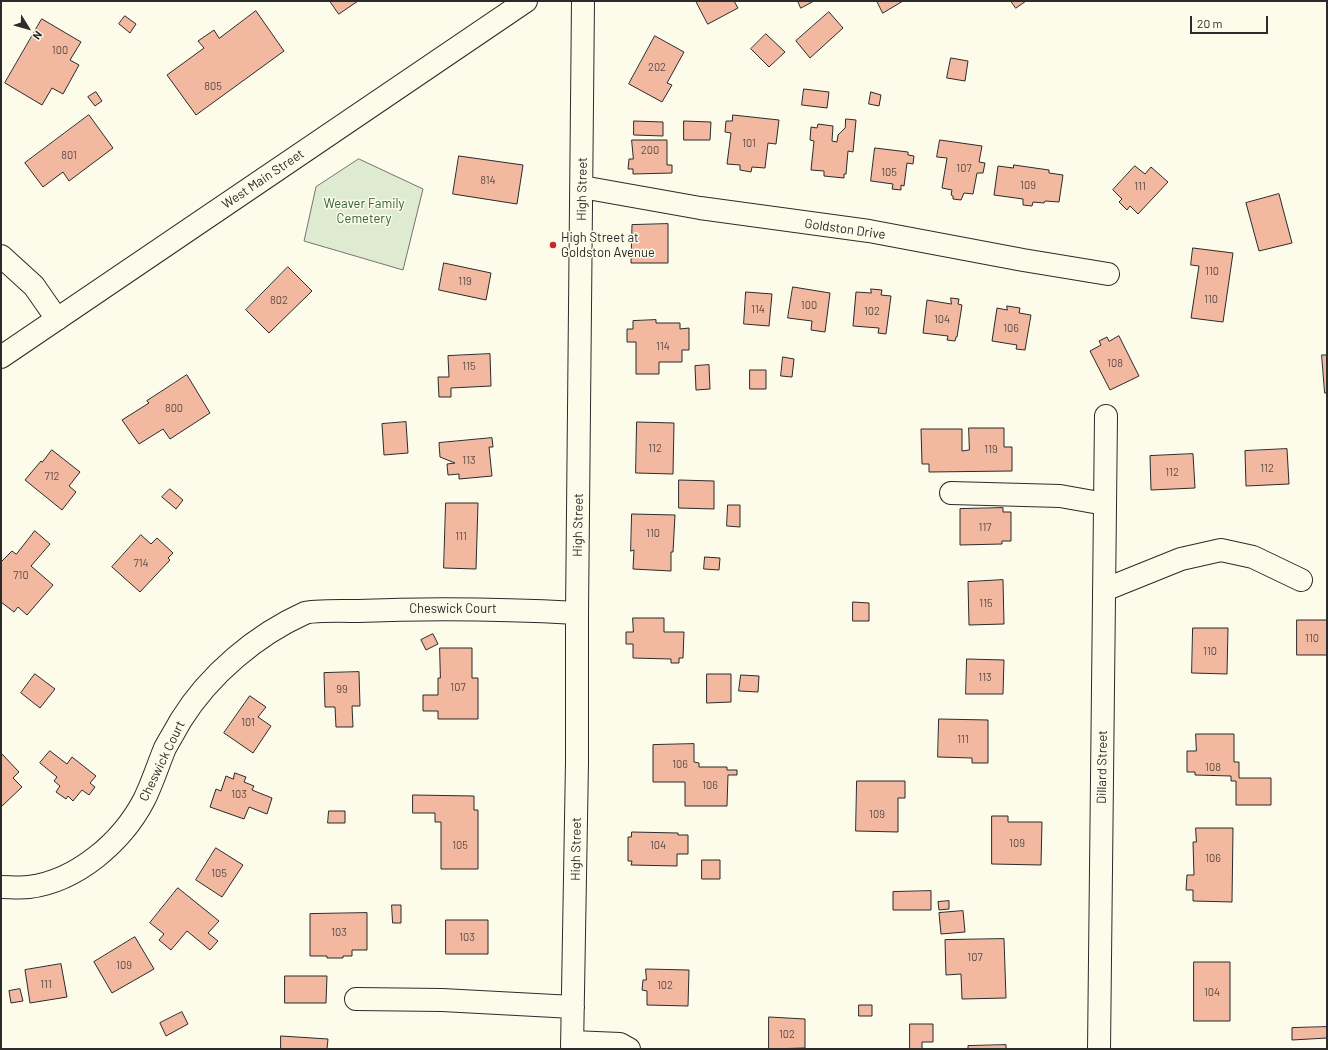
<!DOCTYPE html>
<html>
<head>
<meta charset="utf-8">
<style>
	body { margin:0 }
	#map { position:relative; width:1328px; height:1050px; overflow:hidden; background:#fdfbea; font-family:Barlow,sans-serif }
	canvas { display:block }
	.frame { position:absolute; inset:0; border:2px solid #2b2b2b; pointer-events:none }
	.north { position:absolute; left:8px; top:8px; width:40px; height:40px; -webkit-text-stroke:3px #fdfbea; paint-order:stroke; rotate:127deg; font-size:11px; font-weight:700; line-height:16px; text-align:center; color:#2b2b2b }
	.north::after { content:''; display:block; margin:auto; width:14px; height:18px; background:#2b2b2b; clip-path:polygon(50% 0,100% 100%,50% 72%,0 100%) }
	.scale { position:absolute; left:1190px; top:16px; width:78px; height:18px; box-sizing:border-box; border:2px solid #2b2b2b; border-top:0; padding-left:5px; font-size:12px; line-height:14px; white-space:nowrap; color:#2b2b2b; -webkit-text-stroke:3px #fdfbea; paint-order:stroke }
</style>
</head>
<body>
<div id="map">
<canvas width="1328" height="1050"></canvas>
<div class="frame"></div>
<div class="north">N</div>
<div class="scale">20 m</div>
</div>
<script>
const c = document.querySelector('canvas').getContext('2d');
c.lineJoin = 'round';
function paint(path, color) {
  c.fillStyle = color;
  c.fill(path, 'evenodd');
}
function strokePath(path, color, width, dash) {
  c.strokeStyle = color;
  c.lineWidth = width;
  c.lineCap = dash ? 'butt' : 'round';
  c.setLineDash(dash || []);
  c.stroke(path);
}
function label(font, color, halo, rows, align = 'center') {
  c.font = font + ' Barlow,sans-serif';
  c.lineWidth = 3;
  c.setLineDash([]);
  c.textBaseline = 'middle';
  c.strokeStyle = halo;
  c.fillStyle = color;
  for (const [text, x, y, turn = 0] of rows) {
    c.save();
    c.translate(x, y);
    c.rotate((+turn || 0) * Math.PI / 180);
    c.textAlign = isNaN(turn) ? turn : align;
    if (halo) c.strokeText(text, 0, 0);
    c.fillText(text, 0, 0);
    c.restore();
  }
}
const green = new Path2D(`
	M359 159 423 189 403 270 304 241 316 187Z`);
paint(green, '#deebd1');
strokePath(green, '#74746e', 1);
const building = new Path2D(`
	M330 1H358L339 14Z
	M696 1H734L738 8 708 24Z
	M798 1H814L801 8Z
	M877 1H903L883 13Z
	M1011 1H1026L1016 8Z
	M256 11 284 51 196 115 167 75 204 48 198 41 214 30 219 38Z
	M829 12 843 28 810 58 796 41Z
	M125 16 136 24 130 33 119 24Z
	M42 19 81 42 70 60 79 65 63 94 52 88 42 105 5 83Z
	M766 34 785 52 769 67 751 49Z
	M655 36 684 52 667 83 672 85 662 102 629 84Z
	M951 58 968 61 965 81 947 78Z
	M804 89 829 92 827 108 802 105Z
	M96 92 102 101 95 106 88 97Z
	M871 92 881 95 879 106 869 104Z
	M89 115 113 148 69 181 63 172 43 187 25 163Z
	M733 115 779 120 776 144 768 143 765 168 752 167 751 172 740 170V165L727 164 731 133 725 132 726 121H732Z
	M846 119 856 120 853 152 848 151 846 174H844V178L824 176V171L811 170 814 141 810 140 811 127 817 128 818 124 833 126 832 141 837 142 838 135 845 128Z
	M634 121 663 122V136L634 135Z
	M684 121 711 122 710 140H684Z
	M632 140H667V165H672V173L633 174V169H628L629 159H633Z
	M940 140 982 146 979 162 985 163 983 173H977L973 194 964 193 961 200 953 199V196L951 195 952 190 942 188 947 158 937 157Z
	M875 148 908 152V155L914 156 913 164 907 163 904 186 901 185V190L892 189 893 184 871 181Z
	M459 156 523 165 517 204 453 194Z
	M1014 165 1049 170V173L1063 175 1059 202 1045 201 1044 203 1033 202 1032 206 1023 205V199L994 195 998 166 1013 168Z
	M1135 166 1145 174 1151 167 1168 182 1138 214 1130 206 1127 210 1119 202 1122 199 1113 190Z
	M1279 194 1292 243 1259 251 1246 203Z
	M668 224V263H631L632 225Z
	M1193 248 1233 253 1223 322 1191 318 1199 266 1191 265Z
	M444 263 491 273 486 300 439 290Z
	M288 267 312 291 269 333 246 310Z
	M793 287 830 293 825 332 811 330 812 321 788 318Z
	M871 289 882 290 881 295 891 296 886 334 878 333 879 328 853 326 856 292 871 293Z
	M746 292 772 294 769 326 744 324Z
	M951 298 959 299 958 304 962 305 957 337H956L955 341 947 340 948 336 923 333 927 300 951 304Z
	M1007 306 1020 308 1019 313 1031 315 1025 350 1016 349 1017 345 992 341 997 308 1007 310Z
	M656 320V323H680V329L689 328V350H682V362H659V374H636V342H627V329H633V321Z
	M1119 336 1139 376 1110 390 1090 351 1101 345 1099 341 1107 337 1109 341Z
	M490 354 491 386 451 388V397H439L438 377H449L448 356Z
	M1322 355H1327V393H1325Z
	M783 357 794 359 792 377 781 376Z
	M709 365 710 389 696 390 695 366Z
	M750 370H766V389H750Z
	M187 375 210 413 170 439 163 429 139 444 122 420 149 403 147 401Z
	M406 422 408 453 384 455 382 424Z
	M637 422 674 423 673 474 636 473Z
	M969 428H1004V447H1012V471L929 472V464H922L921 429H962V451L969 450Z
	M492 438 493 447H489L492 476 459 479V474L448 475 447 464 455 463 440 457 439 443Z
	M1287 449 1289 484 1246 486 1245 451Z
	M52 450 80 472 69 486 76 492 62 510 25 480 41 461 42 462Z
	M1193 454 1195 488 1151 490 1150 456Z
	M679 480 714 481V509L679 508Z
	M170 489 183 500 176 509 162 497Z
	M446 503H478L476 569 444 568Z
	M728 505H740V527L727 526Z
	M1003 508V512H1011V541H1002V544L960 545V509Z
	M632 514 675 515 673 552H671V571L633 569 634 550 631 551Z
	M35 531 50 544 31 566 53 585 27 615 18 607 14 612 1 602V562L12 551 16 554Z
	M141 535 151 544 157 538 173 553 168 558 170 560 140 592 112 567Z
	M705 557 720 558 719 570 704 569Z
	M1003 580 1004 624 969 625 968 582Z
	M853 602 869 603V621H853Z
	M633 618H664V632H684L683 658H679V663H671V659L633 658V644H626V632H633Z
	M1297 620H1327V655H1297Z
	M1193 628H1228L1227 674 1192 673Z
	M433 634 438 644 426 650 421 640Z
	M440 648H472V678H478V719H438V711H423V695H438V678H440Z
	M967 659 1004 660 1003 694H966Z
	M359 672 360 706H352L353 727H336L335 707H325L324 673Z
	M35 674 55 689 40 708 21 693Z
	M707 674H731V702L707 703Z
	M741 675 759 676 758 692 739 691Z
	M250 696 266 707 258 717 271 726 253 753 224 733Z
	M939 719 988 720V763H972V758L938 757Z
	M1196 734H1234V762H1239V778H1271V805H1236V781H1231V776L1195 775V772H1187V751H1196Z
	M694 744V762L699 763V767H727V770H737V775H728L727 806H685V782H653V745Z
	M50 751 67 764 72 757 96 776 90 783 95 787 89 795 82 790 73 801 68 796 66 799 56 792 60 786 54 781 57 777 40 763Z
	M1 753 19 772 13 778 22 787 2 806 1 805Z
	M235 773 246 777 244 782 254 786 252 790 272 798 267 814 249 807 244 819 210 807 216 789 221 791 226 776 233 779Z
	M857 781H905V798H898V832L856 831Z
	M413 795 474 796V810H478V869H441V822H435V813H413Z
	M329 811H345V823H328Z
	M992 816H1008V822H1042L1041 865 992 864Z
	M1196 828H1233L1232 902 1193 901V890H1186L1187 875H1194L1193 842H1196Z
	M632 832 678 833V835H688V854H677V866L631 865 632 861H628V837H631Z
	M216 848 243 865 222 897 196 880Z
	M702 860H720V879H702Z
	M178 888 219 921 208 933 218 941 210 950 187 931 171 950 159 940 164 934 150 923Z
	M931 891V910H893V892Z
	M949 901V909L939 910 938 902Z
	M392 905H401V923H393Z
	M963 911 965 932 941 934 939 913Z
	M367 913V950H352V956H343V958H327V956H310V914Z
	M446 920H488V954H446Z
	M135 937 154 969 112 993 94 962Z
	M1004 939 1006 998 962 999 961 974 946 975 945 940Z
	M1194 962H1230V1021H1194Z
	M61 964 67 997 30 1003 25 970Z
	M646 969 689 970 688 1006 647 1005V991L642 990 643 980H646Z
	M285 976H327L326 1003H285Z
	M20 989 23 1001 11 1003 9 991Z
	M859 1005H872V1016H859Z
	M182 1012 188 1024 166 1036 160 1023Z
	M769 1017 805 1019V1048L769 1049Z
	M910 1024H933V1042H922V1049H910Z
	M1327 1027V1038L1292 1040V1028Z
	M281 1036 328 1039 327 1049H281Z
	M1006 1045V1049H968V1046Z`);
paint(building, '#f2b8a0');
strokePath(building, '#2b2b2b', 1);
const minor = new Path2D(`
	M582 187 700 208 869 231 1023 260 1108 274
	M1 256 34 286 57 319
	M951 493 1060 496 1105 504
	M1104 590 1181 559 1221 550 1253 557 1301 580
	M1 887C10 887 20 888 29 887 77 881 122 842 144 800 152 784 158 765 165 748 170 739 176 729 181 720 209 675 256 635 305 613 314 610 347 611 358 611 431 608 504 609 577 613
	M356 999 442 1000 573 1007
	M572 1042 620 1044 629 1049
	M572 1049 577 762V613L583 1
	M1099 1049 1106 416`);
const major = new Path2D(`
	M1 357 526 1`);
strokePath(minor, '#2b2b2b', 24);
strokePath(major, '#2b2b2b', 24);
strokePath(minor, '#fdfbea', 22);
strokePath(major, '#fdfbea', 22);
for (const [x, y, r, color] of [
	[553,245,4,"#c62828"]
]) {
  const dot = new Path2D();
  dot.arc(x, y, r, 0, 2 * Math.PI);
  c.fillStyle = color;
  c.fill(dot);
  strokePath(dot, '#fdfbea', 1.5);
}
label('11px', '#5d4e48', null, [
	["100",60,50],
	["202",657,67],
	["805",213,86],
	["101",749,143],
	["200",650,150],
	["801",69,155],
	["107",964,168],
	["105",889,172],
	["814",488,180],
	["109",1028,185],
	["111",1140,186],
	["110",1212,271],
	["119",465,281],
	["110",1211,299],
	["802",279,300],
	["100",809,305],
	["114",758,309],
	["102",872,311],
	["104",942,319],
	["106",1011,328],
	["114",663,346],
	["108",1115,363],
	["115",469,366],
	["800",174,408],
	["112",655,448],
	["119",991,449],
	["113",469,460],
	["112",1267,468],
	["112",1172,472],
	["712",52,476],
	["117",985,527],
	["110",653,533],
	["111",461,536],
	["714",141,563],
	["710",21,575],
	["115",986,603],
	["110",1312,638],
	["110",1210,651],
	["113",985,677],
	["107",458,687],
	["99",342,689],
	["101",248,722],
	["111",963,739],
	["106",680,764],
	["108",1213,767],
	["106",710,785],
	["103",239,794],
	["109",877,814],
	["109",1017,843],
	["105",460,845],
	["104",658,845],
	["106",1213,858],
	["105",219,873],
	["103",339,932],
	["103",467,937],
	["107",975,957],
	["109",124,965],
	["111",46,984],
	["102",665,985],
	["104",1212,992],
	["102",787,1034]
]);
label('13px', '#2b2b2b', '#fdfbea', [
	["West Main Street",263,179,-34],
	["High Street",582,189,-89],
	["Goldston Drive",845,229,8],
	["High Street",578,525,-89],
	["Cheswick Court",453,609],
	["Cheswick Court",162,761,-64],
	["Dillard Street",1102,767,-89],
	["High Street",576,849,-89]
]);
label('13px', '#34623c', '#fdfbea', [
	["Weaver Family",364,204],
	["Cemetery",364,219]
]);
label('13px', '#2b2b2b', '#fdfbea', [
	["High Street at",561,238],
	["Goldston Avenue",561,253]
], 'left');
</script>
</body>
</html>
